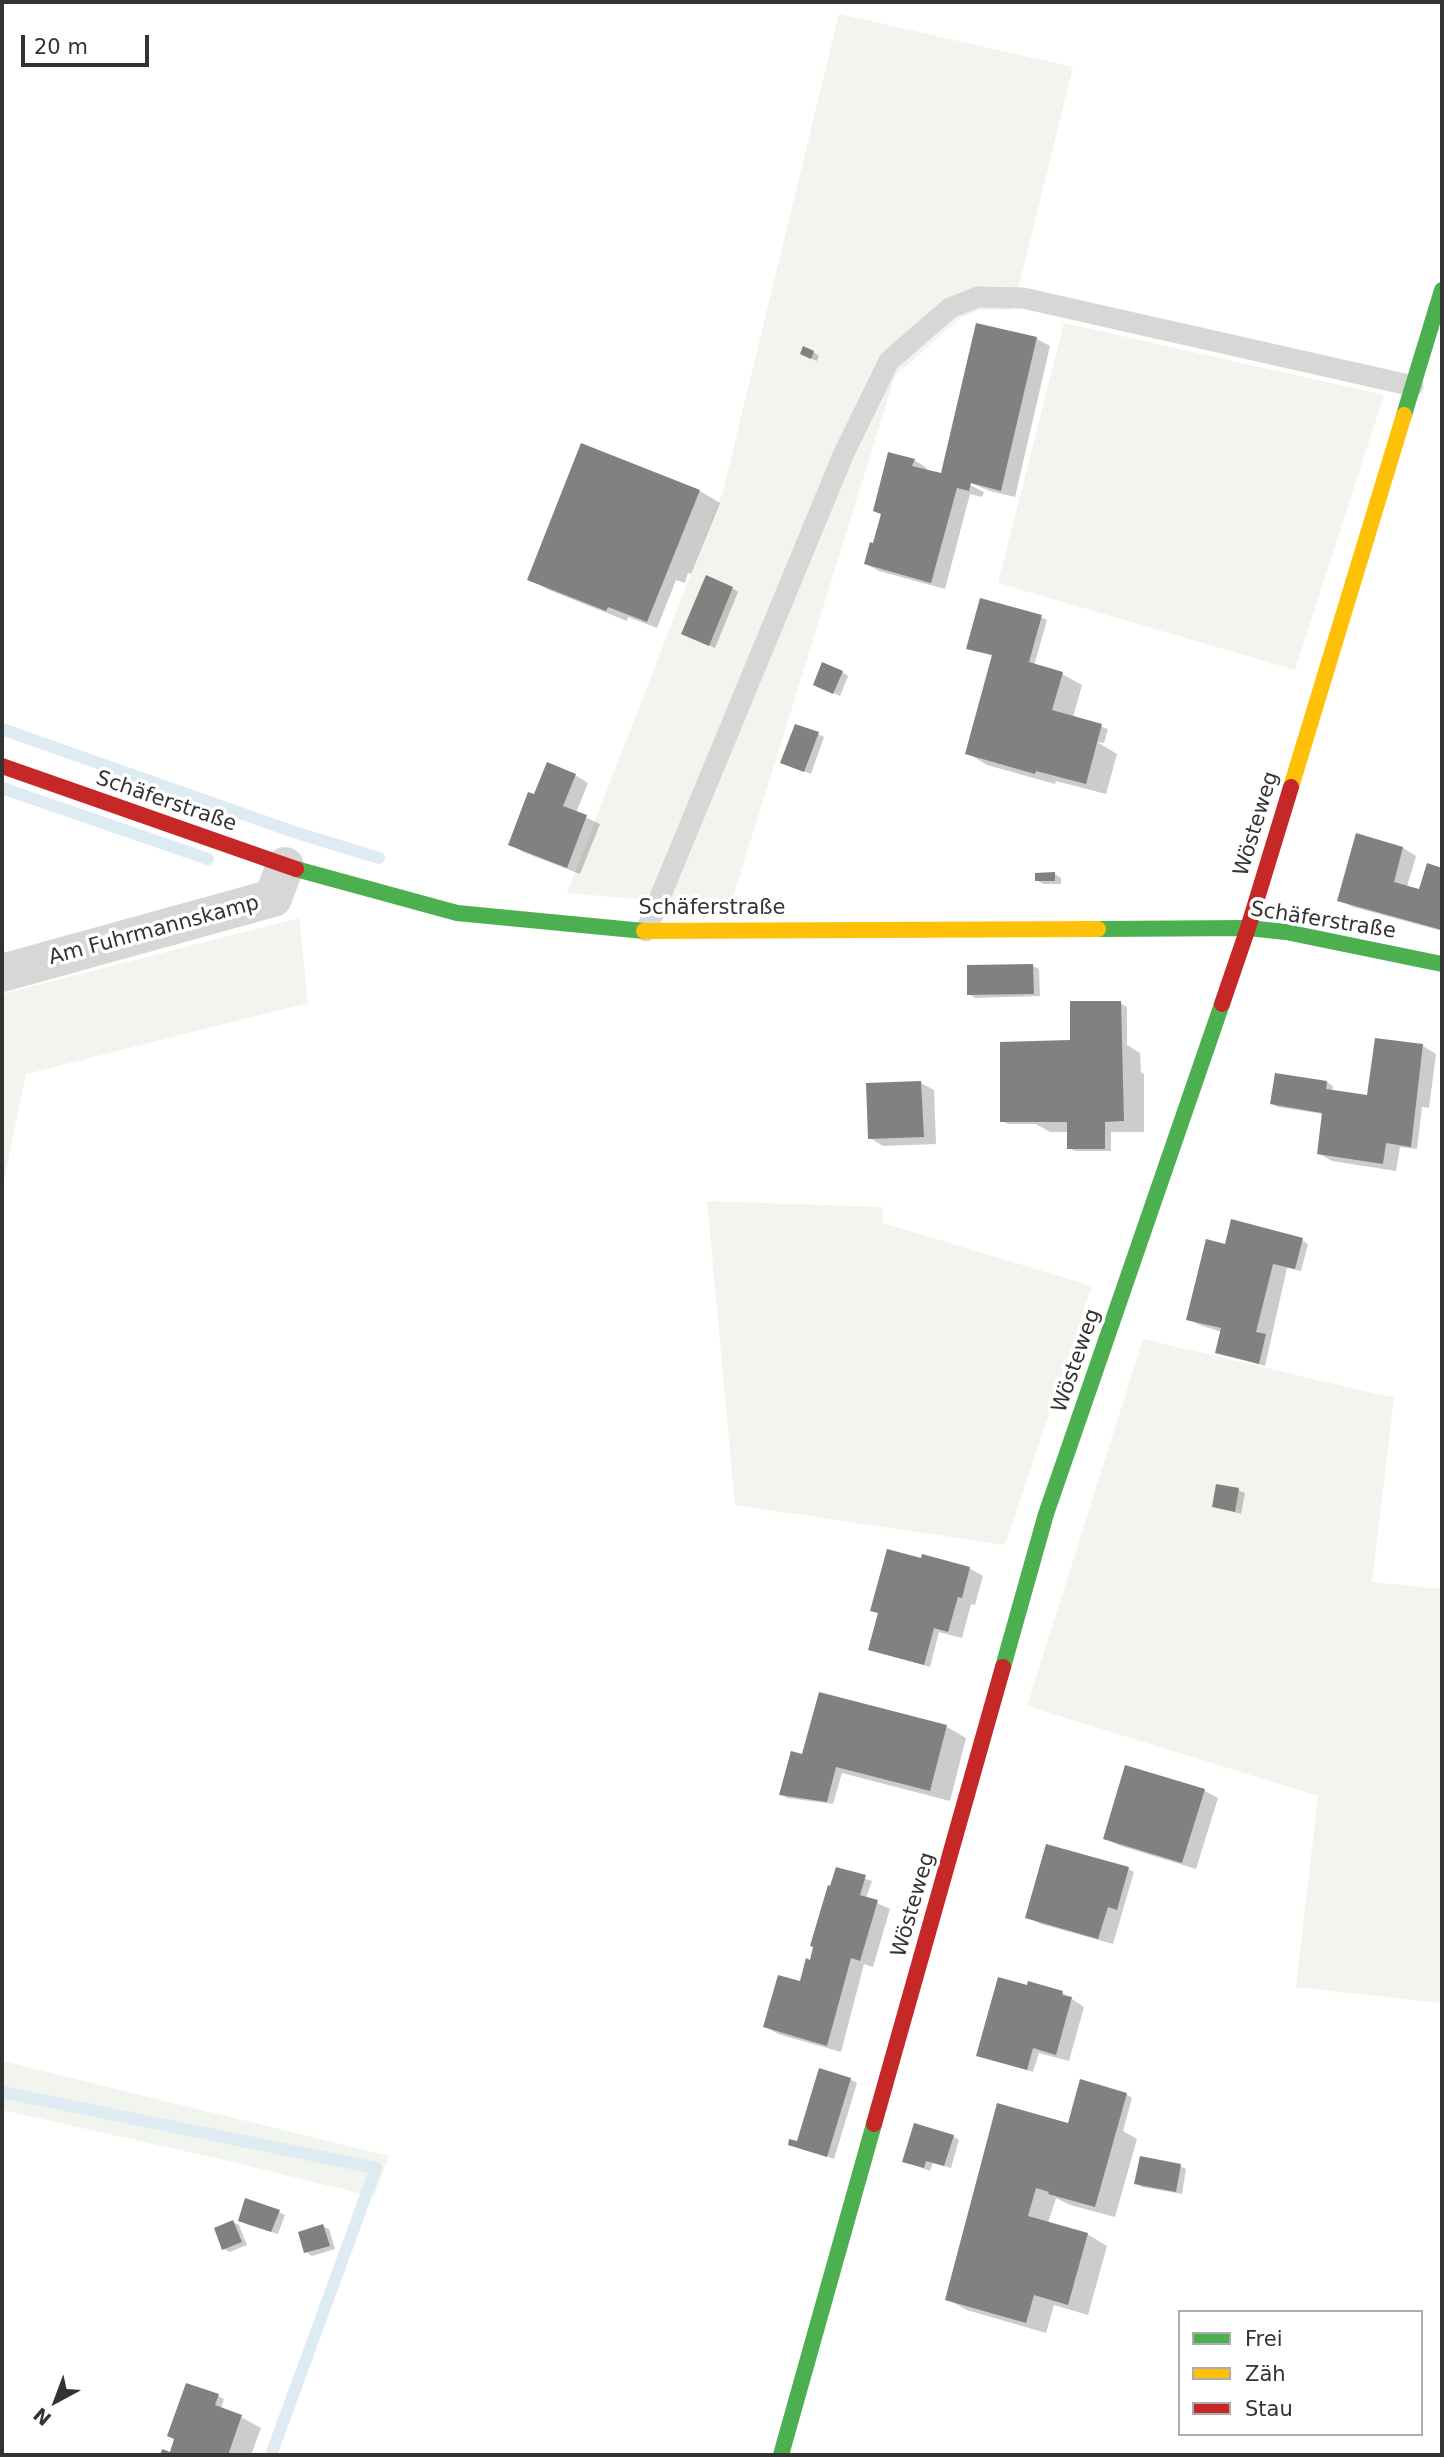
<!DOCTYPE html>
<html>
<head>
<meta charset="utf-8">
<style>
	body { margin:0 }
	#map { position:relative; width:1444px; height:2457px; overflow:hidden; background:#fff; font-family:"DejaVu Sans",sans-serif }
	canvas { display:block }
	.frame { position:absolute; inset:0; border:4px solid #333; pointer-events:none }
	.legend { position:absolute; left:1178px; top:2310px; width:245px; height:126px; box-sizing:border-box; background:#fff; border:2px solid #adadad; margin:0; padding:9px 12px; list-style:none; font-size:21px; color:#333 }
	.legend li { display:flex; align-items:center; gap:14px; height:35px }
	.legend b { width:35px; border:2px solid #adadad }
	.north { position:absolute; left:21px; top:2366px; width:70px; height:70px; -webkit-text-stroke:5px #fff; paint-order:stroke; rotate:221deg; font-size:19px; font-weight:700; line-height:28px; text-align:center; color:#333 }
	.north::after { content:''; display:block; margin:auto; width:24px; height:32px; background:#333; clip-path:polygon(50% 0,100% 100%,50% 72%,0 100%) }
	.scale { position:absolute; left:21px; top:35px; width:128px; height:32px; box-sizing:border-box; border:4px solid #333; border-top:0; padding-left:9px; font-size:21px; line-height:24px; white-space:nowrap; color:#333; -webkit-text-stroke:5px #fff; paint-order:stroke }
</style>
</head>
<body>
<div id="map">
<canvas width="1444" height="2457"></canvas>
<div class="frame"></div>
<ul class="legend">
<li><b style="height:9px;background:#4caf50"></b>Frei</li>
<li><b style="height:9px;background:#ffc107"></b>Zäh</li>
<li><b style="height:9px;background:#c62828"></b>Stau</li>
</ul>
<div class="north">N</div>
<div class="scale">20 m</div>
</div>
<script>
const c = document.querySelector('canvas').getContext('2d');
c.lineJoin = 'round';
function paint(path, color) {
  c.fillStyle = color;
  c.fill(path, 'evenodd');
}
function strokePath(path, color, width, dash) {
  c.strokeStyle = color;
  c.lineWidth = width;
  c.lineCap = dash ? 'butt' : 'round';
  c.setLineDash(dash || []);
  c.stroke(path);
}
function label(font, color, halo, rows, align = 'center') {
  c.font = font + ' "DejaVu Sans",sans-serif';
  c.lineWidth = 7;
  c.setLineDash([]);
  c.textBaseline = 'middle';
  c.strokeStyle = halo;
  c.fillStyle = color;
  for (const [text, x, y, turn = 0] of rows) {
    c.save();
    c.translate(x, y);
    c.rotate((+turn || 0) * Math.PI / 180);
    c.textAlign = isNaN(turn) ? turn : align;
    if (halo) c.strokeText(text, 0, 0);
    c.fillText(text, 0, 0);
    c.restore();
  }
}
paint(new Path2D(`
	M839 14 1073 67 1013 310H979L960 318 895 376 730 907 567 893 723 491Z
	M1064 323 1384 395 1295 670 998 583Z
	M299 918 308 1003 26 1074 2 1190V994Z
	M707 1201 883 1207V1223L1092 1286 1005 1545 735 1505Z
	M1143 1339 1394 1398 1372 1582 1442 1589V2003L1296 1987 1318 1796 1027 1706Z
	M2 2061 389 2156 374 2197 229 2161 2 2110Z`), '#f1f5ed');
paint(new Path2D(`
	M978 325 1037 339 1050 346 1015 497 990 491 971 483 970 485 984 492 982 497 970 494 945 589 879 571 866 564 914 460 927 468 926 471 950 477Z
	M813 352 819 356 817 361 808 357Z
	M582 445 700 491 720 503 691 574 688 573 685 583 676 580 657 628 628 617 627 621 549 590 530 579Z
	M732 588 738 592 715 648 690 637Z
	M1041 617 1047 620 1034 666 1062 674 1082 685 1073 717 1108 729 1104 743 1097 742 1117 754 1106 794 1056 781 1055 784 987 765 967 753 994 656 968 648Z
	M842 672 848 676 840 696 821 688Z
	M818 734 824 737 811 774 788 765Z
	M575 775 588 783 576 813 600 824 580 874 523 852 510 844 535 797Z
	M1357 835 1403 848 1416 856 1407 887 1421 891 1428 866 1442 870V931L1353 907 1339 900Z
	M1055 874 1061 878V884H1043L1037 880Z
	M1033 966 1039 969 1040 996 975 998 969 994Z
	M1120 1003 1127 1007V1045L1140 1053 1141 1072 1144 1074V1132H1111V1151H1075L1069 1148V1132H1050L1036 1124H1008L1002 1121 1078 1043Z
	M1423 1046 1436 1054 1429 1108 1422 1107 1417 1149 1400 1147 1396 1171 1332 1161 1318 1153 1323 1114 1278 1107 1272 1104 1327 1082 1333 1086 1332 1092 1369 1097Z
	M921 1083 934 1090 936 1144 883 1146 870 1138Z
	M1302 1240 1308 1244 1301 1271 1287 1268 1265 1366 1217 1352 1222 1332 1202 1326 1188 1319Z
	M1238 1490 1245 1493 1241 1514 1214 1506Z
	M922 1560 969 1568 983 1576 975 1605 971 1604 962 1638 939 1632 930 1667 870 1649 879 1614 872 1610Z
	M947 1727 966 1738 950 1801 842 1773 833 1804 787 1798 781 1794 812 1759Z
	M1127 1767 1205 1791 1218 1798 1196 1869 1118 1845 1105 1838Z
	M837 1869 872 1881 866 1898 890 1909 873 1967 864 1964 841 2052 778 2034 765 2026 801 1983 811 1962Z
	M1128 1869 1134 1872 1113 1944 1041 1924 1027 1917Z
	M1029 1983 1063 1993 1084 2007 1069 2061 1039 2053 1033 2072 978 2055Z
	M850 2079 857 2083 834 2159 790 2144H799Z
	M1126 2094 1132 2098 1123 2131 1137 2139 1115 2217 1070 2205 1056 2198 1048 2223 1087 2234 1107 2246 1088 2315 1054 2305 1046 2333 967 2310 947 2299 1069 2125Z
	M953 2136 959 2140 951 2168 933 2163 930 2171 904 2161Z
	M1180 2166 1186 2169 1182 2194 1142 2187 1136 2183Z
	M279 2212 285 2215 278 2234 246 2224Z
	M233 2222 239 2225 247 2245 230 2252 224 2249Z
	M323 2226 329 2229 335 2249 312 2256 306 2252Z
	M218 2396 224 2399 221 2409 241 2417 261 2428 251 2455H162L163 2452 171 2455Z`), '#0003');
strokePath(new Path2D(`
	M2 729 294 832 379 858
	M2 788 208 859
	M2 2092 376 2168 271 2455`), '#ddebf3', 12);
paint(new Path2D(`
	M976 323 1037 337 1001 491 971 483 969 491 957 488 931 583 864 564 870 542 873 543 881 514 873 511 888 452 915 459 912 466 941 473Z
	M803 346 814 351 811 359 800 354Z
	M581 443 700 490 647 622 608 607 606 611 527 580Z
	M706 575 733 587 709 646 681 634Z
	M980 598 1042 615 1029 662 1063 672 1052 710 1102 724 1086 784 1036 771 1035 774 965 754 992 655 966 649Z
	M822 662 843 671 833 694 813 685Z
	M795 724 819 732 804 772 780 763Z
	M547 762 576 774 563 806 587 815 567 868 508 845 528 792 534 794Z
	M1356 833 1403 847 1394 882 1419 889 1427 863 1442 868V930L1337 901Z
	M1055 872V881H1035V873Z
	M1033 964 1034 994 967 995V965Z
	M1070 1001H1121L1124 1121 1105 1122V1149H1067V1122H1000V1042L1070 1040Z
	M1375 1038 1423 1044 1411 1147 1386 1143 1383 1164 1317 1154 1322 1113 1270 1104 1275 1073 1327 1081 1326 1089 1367 1095Z
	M921 1081 924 1137 868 1139 866 1083Z
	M1231 1219 1303 1238 1295 1269 1273 1264 1256 1332 1266 1334 1259 1364 1215 1353 1221 1328 1186 1320 1206 1239 1225 1244Z
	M1216 1484 1239 1488 1235 1512 1212 1507Z
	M887 1549 921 1558 922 1554 970 1567 962 1598 958 1597 948 1632 934 1628 924 1665 868 1650 878 1613 870 1611Z
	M819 1692 947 1725 930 1791 836 1767 827 1802 779 1795 791 1751 802 1754Z
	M1125 1765 1205 1789 1182 1863 1103 1839Z
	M1046 1844 1129 1867 1117 1910 1108 1907 1098 1939 1025 1918Z
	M836 1867 866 1875 860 1895 878 1900 860 1961 851 1958 827 2046 763 2027 778 1975 800 1981 806 1958 810 1960 813 1947 810 1946 828 1885 830 1886Z
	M998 1977 1027 1985 1028 1981 1063 1991 1062 1995 1072 1997 1056 2055 1033 2048 1027 2070 976 2056Z
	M819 2068 851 2078 827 2157 788 2145 789 2139 797 2141Z
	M1080 2079 1127 2093 1095 2207 1048 2194 1049 2192 1036 2188 1028 2216 1088 2233 1068 2305 1034 2295 1026 2323 945 2300 997 2103 1068 2123Z
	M914 2123 954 2135 944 2166 926 2161 924 2168 902 2162Z
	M1140 2156 1181 2164 1176 2192 1134 2184Z
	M245 2198 280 2210 271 2232 238 2221Z
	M233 2220 242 2242 222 2250 214 2228Z
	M323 2224 330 2246 304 2253 298 2232Z
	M186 2383 219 2394 215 2405 242 2415 228 2455 217 2453 216 2455H160L162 2449 170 2452 174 2439 167 2436Z`), '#818181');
strokePath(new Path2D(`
	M646 931 844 453 889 361 950 308 978 297 1023 298 1413 386`), '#d7d7d7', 21);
strokePath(new Path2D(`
	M2 973 273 898 285 866`), '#d7d7d7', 38);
strokePath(new Path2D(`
	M1404 415 1442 290
	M296 869 457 913 644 931
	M1098 929 1248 928 1286 932 1442 964
	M1003 1667 1046 1514 1222 1004
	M781 2455 874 2124`), '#4caf50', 16);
strokePath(new Path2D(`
	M1291 787 1404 415
	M644 931 1098 929`), '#ffc107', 16);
strokePath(new Path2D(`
	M2 766 296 869
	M1222 1004 1248 928 1291 787
	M874 2124 1003 1667`), '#c62828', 16);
label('21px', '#333', '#fff', [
	["Schäferstraße",166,802,19],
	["Wösteweg",1257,824,-73],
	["Schäferstraße",712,909],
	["Schäferstraße",1323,921,9],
	["Am Fuhrmannskamp",154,931,-15],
	["Wösteweg",1077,1361,-71],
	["Wösteweg",914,1905,-74]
]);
</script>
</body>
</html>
